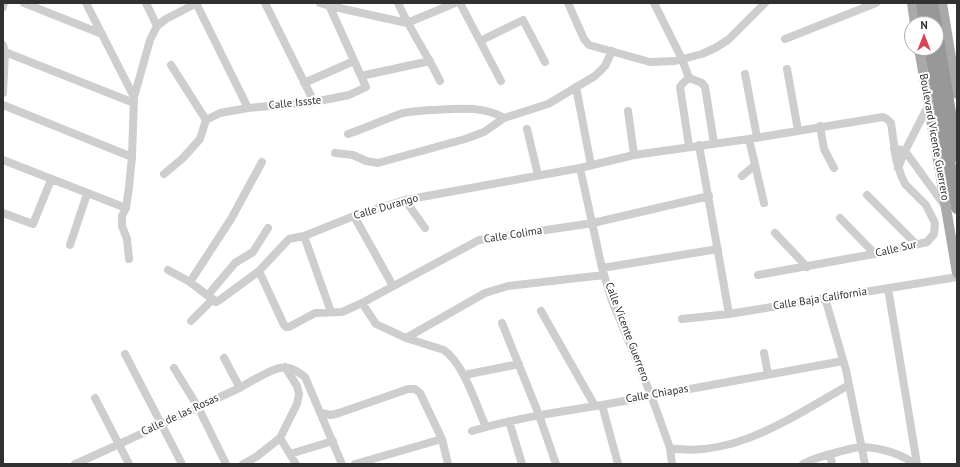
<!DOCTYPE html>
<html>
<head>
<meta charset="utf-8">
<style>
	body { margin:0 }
	#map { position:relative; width:960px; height:467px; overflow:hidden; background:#fff; font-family:"PT Sans",sans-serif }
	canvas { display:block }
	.frame { position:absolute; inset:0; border:4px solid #313131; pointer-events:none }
	.north { position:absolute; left:904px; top:16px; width:40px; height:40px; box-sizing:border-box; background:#fff; border:1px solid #adadad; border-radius:50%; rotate:0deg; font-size:11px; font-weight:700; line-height:16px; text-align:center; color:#313131 }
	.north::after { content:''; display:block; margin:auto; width:14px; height:18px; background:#d54554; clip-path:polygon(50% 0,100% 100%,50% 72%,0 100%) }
</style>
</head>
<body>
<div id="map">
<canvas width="960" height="467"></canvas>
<div class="frame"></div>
<div class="north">N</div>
</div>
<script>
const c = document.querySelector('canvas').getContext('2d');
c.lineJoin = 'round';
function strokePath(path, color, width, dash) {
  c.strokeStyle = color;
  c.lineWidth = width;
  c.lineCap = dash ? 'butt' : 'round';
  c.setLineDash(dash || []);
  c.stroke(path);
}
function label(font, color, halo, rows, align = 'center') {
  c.font = font + ' "PT Sans",sans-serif';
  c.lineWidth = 4;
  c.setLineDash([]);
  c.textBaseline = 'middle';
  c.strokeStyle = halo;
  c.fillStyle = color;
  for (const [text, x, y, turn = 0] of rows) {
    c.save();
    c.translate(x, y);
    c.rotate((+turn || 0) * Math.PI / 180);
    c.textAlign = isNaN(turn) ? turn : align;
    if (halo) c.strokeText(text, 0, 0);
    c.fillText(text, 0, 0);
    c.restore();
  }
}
strokePath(new Path2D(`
	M24 3 102 34
	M86 3 134 97
	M146 3 157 26
	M196 3 248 108
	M265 3 314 102
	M320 3 330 6 407 23
	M398 3C410 30 427 54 440 81
	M460 3 501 81
	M568 3 584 39 589 45 650 62 675 61 702 54 715 48 728 40 765 3
	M654 3 682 59 689 78
	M3 7 4 3
	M407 23 455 3
	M785 39 876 3
	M480 41 523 20 545 62
	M3 45 5 52 3 93
	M5 52 134 103
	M171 65 206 120
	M787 69 798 130
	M745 74 757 137
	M361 76 430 61
	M689 78 702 83 705 87 714 143
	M304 83 354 61
	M576 87 591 165
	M3 105 132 157
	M628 111 634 155
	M820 126 824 149 834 168
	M527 129 538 175
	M348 134C366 128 385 119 403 113 413 111 421 111 431 110 456 109 481 105 504 118
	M749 139 764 203
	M699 145 729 314
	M689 146 680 87 683 83 689 78
	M894 148 905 151 945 206
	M335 153 353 155 366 161 378 163 465 139 484 132 504 118 548 104 595 76 605 66 612 51
	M3 160 126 208
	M580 168 602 268 612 301 651 395 670 448 672 464
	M898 168 905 151 929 104
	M164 174 183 158 200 139 206 120 220 113 248 108 314 102 349 95 366 87 328 3
	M742 176 755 165
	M867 195 916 244
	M405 200 425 228
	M3 213 33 224 51 180
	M354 216 393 286
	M840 218 875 254
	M775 233 807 267
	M304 236 331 312
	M70 245 87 194
	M129 259 127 239 122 226V216L126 208 129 187 132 157 134 97 150 40 157 26 166 19 197 3
	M602 268 718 249
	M168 270 190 282 216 302 221 299 259 271 289 239 304 236 354 216 405 200 580 168 634 155 749 139 883 117 887 119 891 123 896 159 901 175 905 184 926 205 935 223 934 234 927 242 885 252 758 275
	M259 271 284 325 286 327H289L315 313 342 312 362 303 479 240 593 223 709 196
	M190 282 231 219 262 162
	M888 288 917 464
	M208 295 235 263 253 252 268 228
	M825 298 846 370 865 464
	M362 303 376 324 406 338 444 350C464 364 476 405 486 427
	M541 311 595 406
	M682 319 729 314 957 277
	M191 321 213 299
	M502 323 539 415 556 464
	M406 338 485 293 508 286 604 275
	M764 353 768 374
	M125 354 182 464
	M224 358 240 388
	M174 368 198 407 226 464
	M464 375 519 364
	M95 398 129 464
	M602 405 618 464
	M321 413 331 415 339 413 408 389H415L420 393 442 439 448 464
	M509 421 522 464
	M472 431C515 418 558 412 602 405 682 391 763 375 843 361
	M280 438 296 464
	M670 448C735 459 795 415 849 385
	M290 454 333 441
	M830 454 832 464
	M75 464C128 441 180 415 233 391 246 385 268 370 280 368 290 366 297 371 305 377L342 464
	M243 464 256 457 280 438 297 404 299 394 297 386 285 367
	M355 464 442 439
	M803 464C814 458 826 455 838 452 846 450 855 447 863 447 882 448 899 453 915 464`), '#cecece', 8);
strokePath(new Path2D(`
	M912 3 915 24
	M942 3 957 94
	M919 48 957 273`), '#a9a9a9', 10);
strokePath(new Path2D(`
	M922 3 925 24
	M932 3 936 24
	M936 26 957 156
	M930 48 957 208`), '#989898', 12);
label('11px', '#313131', '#fff', [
	["Calle Issste",295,103,-6],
	["Boulevard Vicente Guerrero",934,137,80],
	["Calle Durango",386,207,-16],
	["Calle Colima",513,235,-9],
	["Calle Sur",896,249,-13],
	["Calle Baja California",820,299,-9],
	["Calle Vicente Guerrero",627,332,69],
	["Calle Chiapas",657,394,-10],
	["Calle de las Rosas",180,415,-25]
]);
</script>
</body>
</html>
